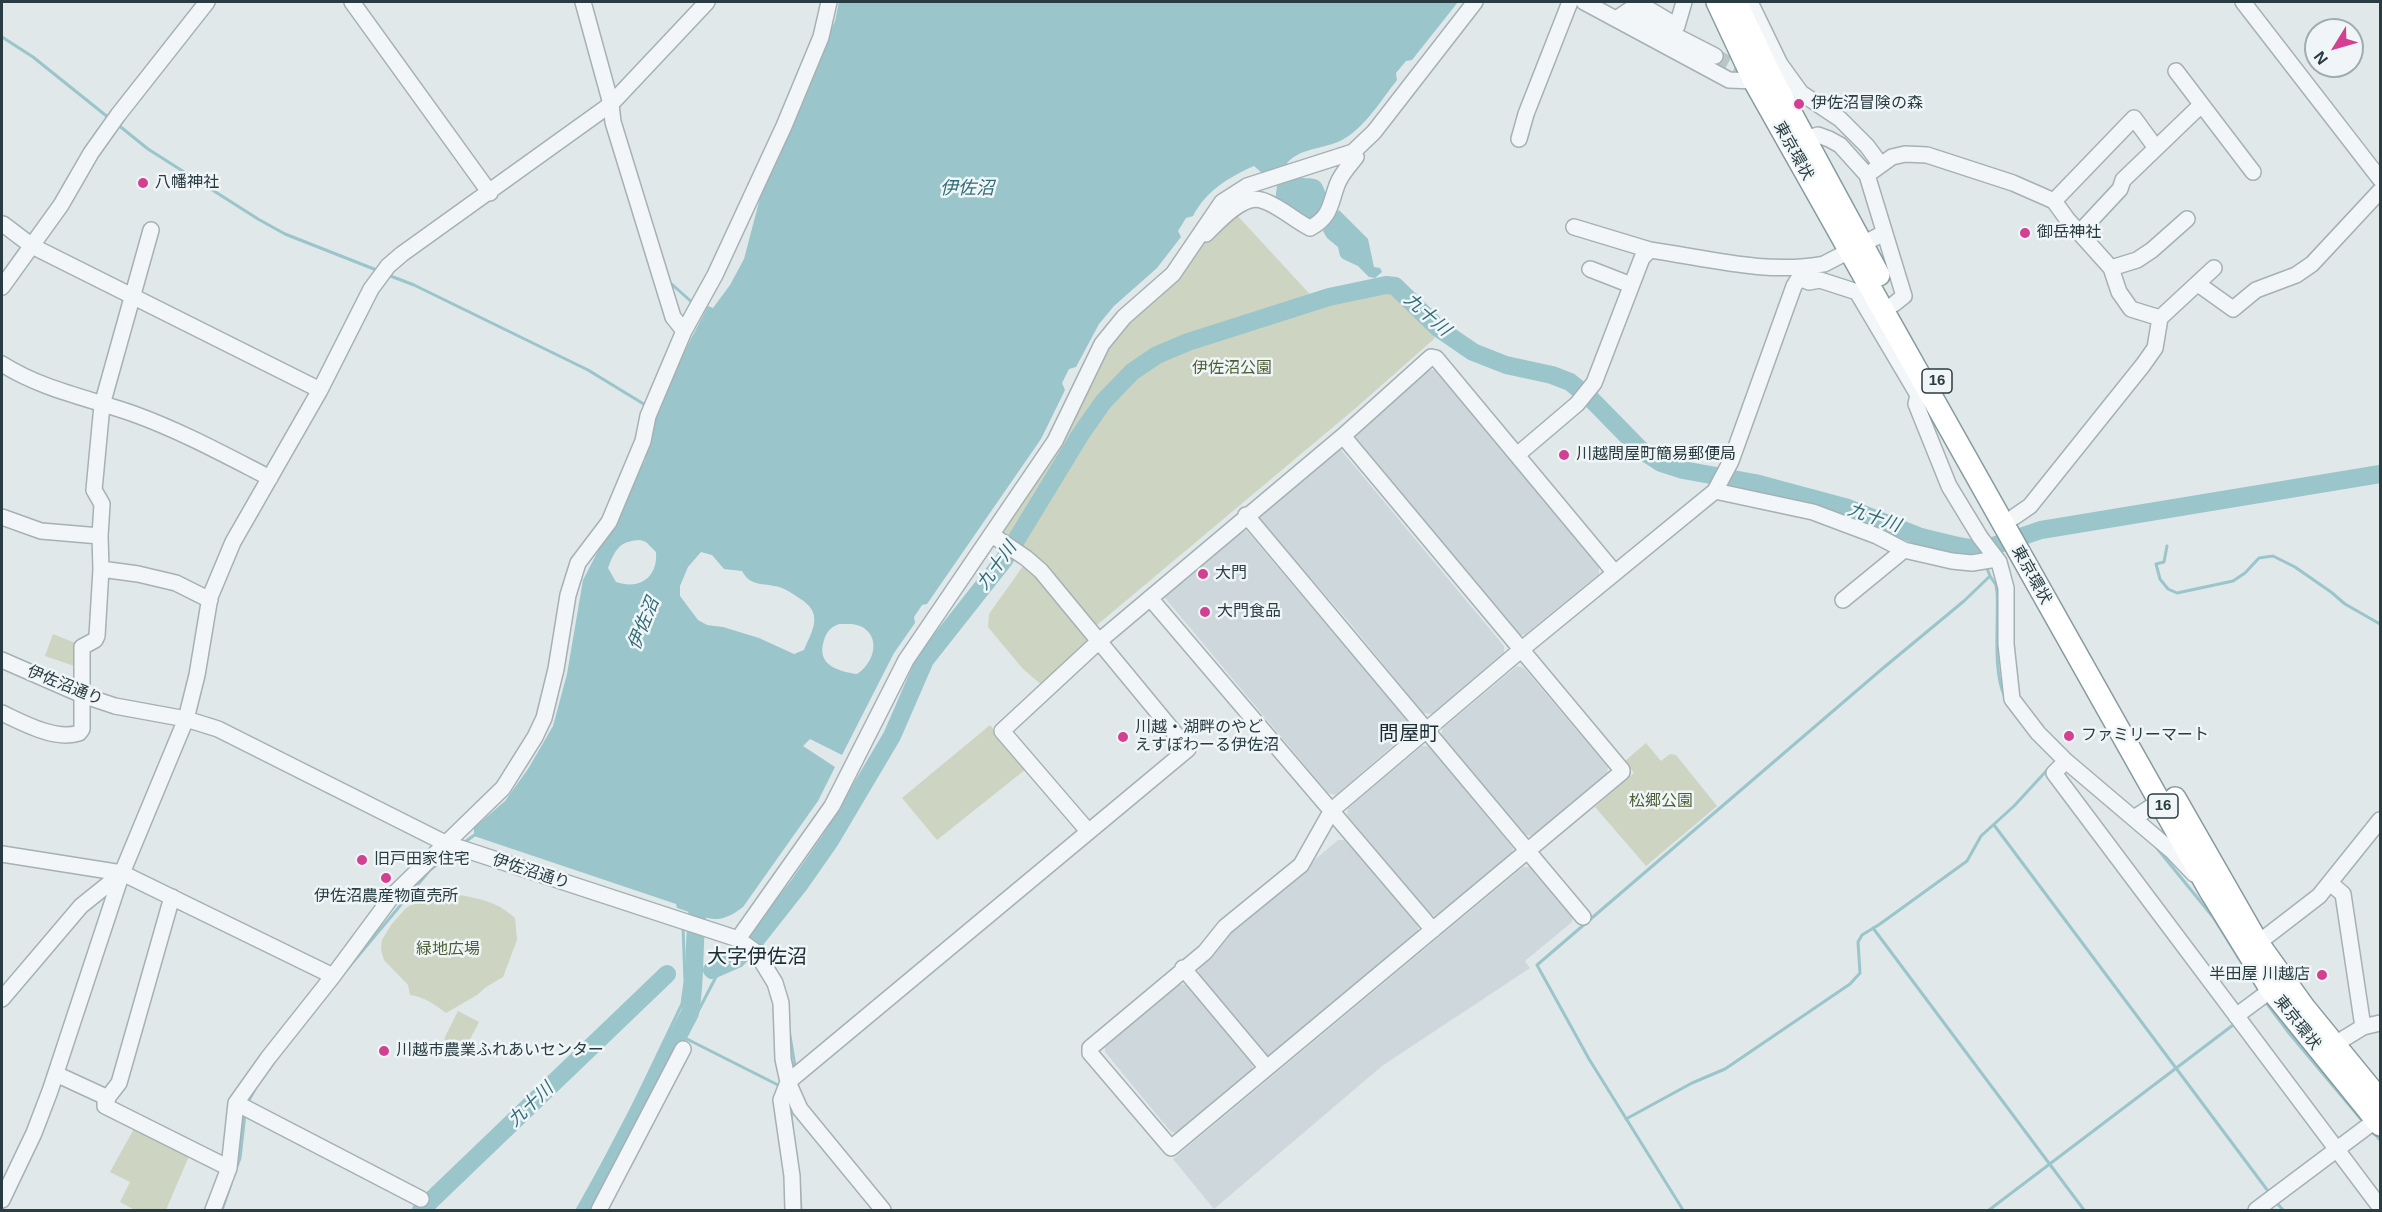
<!DOCTYPE html>
<html>
<head>
<meta charset="utf-8">
<style>
	body { margin:0 }
	#map { position:relative; width:2382px; height:1212px; overflow:hidden; background:#e0e8ea; font-family:Arial,sans-serif }
	canvas { display:block }
	.frame { position:absolute; inset:0; border:3px solid #283c42; pointer-events:none }
	.north { position:absolute; left:2304px; top:18px; width:60px; height:60px; box-sizing:border-box; background:#f0f6f7; border:2px solid #a0acaf; border-radius:50%; rotate:233deg; font-size:16px; font-weight:700; line-height:24px; text-align:center; color:#283c42 }
	.north::after { content:''; display:block; margin:auto; width:21px; height:27px; background:#d34091; clip-path:polygon(50% 0,100% 100%,50% 72%,0 100%) }
</style>
</head>
<body>
<div id="map">
<canvas width="2382" height="1212"></canvas>
<div class="frame"></div>
<div class="north">N</div>
</div>
<script>
const c = document.querySelector('canvas').getContext('2d');
c.lineJoin = 'round';
function paint(path, color) {
  c.fillStyle = color;
  c.fill(path, 'evenodd');
}
function strokePath(path, color, width, dash) {
  c.strokeStyle = color;
  c.lineWidth = width;
  c.lineCap = dash ? 'butt' : 'round';
  c.setLineDash(dash || []);
  c.stroke(path);
}
function label(font, color, halo, rows, align = 'center') {
  c.font = font + ' Arial,"Noto Sans JP",sans-serif';
  c.lineWidth = 5;
  c.setLineDash([]);
  c.textBaseline = 'middle';
  c.strokeStyle = halo;
  c.fillStyle = color;
  for (const [text, x, y, turn = 0] of rows) {
    c.save();
    c.translate(x, y);
    c.rotate((+turn || 0) * Math.PI / 180);
    c.textAlign = isNaN(turn) ? turn : align;
    if (halo) c.strokeText(text, 0, 0);
    c.fillText(text, 0, 0);
    c.restore();
  }
}
paint(new Path2D(`
	M1428 370H1436L1599 566V574L1525 635H1518L1354 439 1355 432Z
	M1334 450H1341L1504 646V653L1432 714 1423 713 1349 622 1259 519 1260 512Z
	M1239 529 1247 531 1411 725V730L1336 795 1328 793 1165 598 1166 591Z
	M1517 666 1524 668 1608 767 1607 774 1533 836 1525 835 1441 735 1443 728Z
	M1422 746H1429L1513 848 1512 854 1438 916 1430 915 1347 815 1348 808Z
	M1338 840H1346L1418 925V934L1272 1056 1265 1055 1198 974 1199 967 1212 957 1229 932Z
	M1523 867H1530L1573 917 1572 922 1525 961 1530 968 1382 1066 1214 1209 1173 1159Z
	M1179 984 1186 985 1253 1064 1252 1072 1179 1133 1171 1132 1105 1052V1047Z`), '#ced8dc');
paint(new Path2D(`
	M1234 212 1318 303C1344 297 1378 284 1403 296L1435 338 1357 407 1097 625H1093L999 533 1102 351Z
	M1026 562 1091 637 1090 646 1043 686 1023 669 988 627 989 614Z
	M53 634 78 644 80 668 45 656Z
	M990 725 1026 769 937 840 902 798Z
	M1646 743 1661 761 1670 754 1676 755 1717 806 1646 866 1595 807 1634 773 1625 761Z
	M455 894C479 899 495 900 515 918L517 940 503 977 486 987 477 995 446 1013C434 1004 425 997 410 995L408 985 384 960 381 950 382 940 391 925 406 908 427 896 442 898Z
	M458 1011 479 1022 465 1049 444 1039Z
	M135 1127 189 1156 166 1210 133 1209 120 1202 130 1182 110 1172Z`), '#cdd4c1');
paint(new Path2D(`
	M839 2H1458L1412 60 1406 61 1396 73 1397 80C1382 99 1367 124 1347 137 1328 150 1302 146 1287 163L1300 178C1322 178 1321 180 1328 200L1315 220 1308 221 1275 201 1277 186 1254 166C1229 177 1206 191 1193 216L1186 218 1178 231 1181 237 1157 268 1114 306 1099 324 1076 367 1069 369 1062 383 1065 390 1041 439 927 604 922 605 914 617 915 623 894 653 842 755 810 739 803 746 835 767 818 801 743 907C716 928 707 917 677 908L676 904 474 836V828L505 801 528 769 553 726 567 674 583 580 645 460 650 430 667 385 708 306 713 308 730 285 744 259 760 198 777 154 835 21ZM640 540 646 542 656 552C658 578 639 590 616 582L608 568C615 550 619 541 640 540ZM701 552 712 555 724 569 742 571C750 586 761 583 774 586 783 587 792 593 799 598 824 613 813 629 804 650L794 654 759 638 723 627 707 625 698 620 680 596V586L688 567ZM839 624C847 624 857 623 864 628 881 640 873 664 857 674 837 671 816 665 824 640 827 631 831 627 839 624Z
	M1339 210 1368 239 1374 267 1380 268 1382 272 1375 278 1369 277 1358 266 1343 259 1340 256 1338 247 1327 238 1323 231 1330 222 1329 221Z`), '#9ac5cb');
strokePath(new Path2D(`
	M2 37 33 57 109 118
	M117 124 148 149 258 219 285 234 379 271
	M388 275 414 285 588 370 647 406
	M667 280 694 304
	M2167 546 2164 562 2156 564 2160 579 2168 589 2177 593 2233 581 2245 573 2259 558 2273 556 2295 567 2331 592 2345 604 2380 624
	M1990 576 1996 585 1997 592C1999 621 1992 671 2005 697
	M1994 825 2271 1195
	M462 844 476 834
	M2156 847 2213 917 2260 992
	M1873 928 2084 1210
	M758 937 776 971
	M343 974 430 870 453 852
	M2265 1001 2289 1033 2365 1124
	M789 1030 795 1066
	M679 1035 780 1086
	M681 1044 717 975 737 959
	M247 1104 255 1089
	M1626 1119 1692 1083 1725 1069 1850 984 1860 973 1858 942 1862 935 1880 924 1967 861 1981 836 2014 806 2049 768
	M792 1125 791 1113 793 1108
	M2374 1133 2380 1140
	M236 1169 240 1158 245 1114
	M799 1179 801 1210
	M2276 1202 2283 1210
	M222 1210 231 1184
	M577 1210 620 1133 682 1004 685 982 683 926
	M1683 1210 1589 1059 1537 965 1882 669 1964 601 1990 576 1986 566
	M1989 1210 2237 1022`), '#9ac5cb', 3);
strokePath(new Path2D(`
	M712 970 737 959 758 937 799 885 831 839 892 736 925 660 1004 560 1082 432 1104 401 1132 372 1157 355 1188 342 1329 297 1386 285 1395 286 1438 328 1473 352 1506 365 1552 375 1570 382 1591 399 1641 450 1661 463 1683 470 1755 483 1848 508 1921 537 1954 545 1981 550 2041 530 2380 474
	M421 1210 667 974
	M587 1210 690 1013C697 974 692 934 700 895`), '#9ac5cb', 18);
strokePath(new Path2D(`
	M1715 56 1754 78
	M1778 91 1805 106`), '#bbc6c8', 15, [15, 8]);
const minor = new Path2D(`
	M352 2 490 193
	M583 2 611 104 613 122 673 317 684 331
	M1584 2 1729 80 1754 81 1762 78
	M1750 2 1780 64 1801 93 1840 119 1867 146 1881 165
	M2243 2 2380 179
	M1616 19 1631 9 1645 7 1677 26 1684 2
	M1630 26 1641 18 1715 56
	M2176 71 2253 172
	M1519 139 1526 114 1570 2
	M1805 139 1818 135 1829 139 1840 145 1867 175 1904 296 1894 304
	M1867 175 1892 157 1905 154 1927 155 2013 183 2054 201 2067 219 2111 268 2119 292 2131 309 2160 318
	M2054 201 2134 118 2156 148
	M3 224 32 246 320 390
	M1574 227 1650 250
	M2079 233 2120 189 2123 180 2201 105
	M1206 234C1218 222 1243 194 1261 200 1277 204 1294 220 1310 228 1331 217 1330 204 1337 185 1341 174 1349 166 1356 157L1353 152
	M2111 268 2137 260 2152 250 2187 219
	M1590 269 1631 285
	M1799 278 1809 282 1820 280 1857 292 1918 395 1916 404 1949 486 1980 537 1999 562 2006 588V644L2012 699 2038 733 2066 761 2054 773 2380 1207
	M2198 284 2233 309 2256 290 2296 275 2312 264 2380 191
	M2 287 61 205 91 153 118 115 207 2
	M2 364C43 390 89 398 134 414 181 431 225 455 270 478
	M1343 436 1622 770V772L1171 1148 1090 1053V1048L1205 952 1225 927 1301 865 1332 810 1522 649 1715 491 1731 461 1794 286 1799 278 1814 266
	M1517 455 1577 404 1594 383 1642 258 1650 250C1707 258 1767 275 1824 264L1884 233
	M1715 491 1813 512 1877 536 1904 550 1952 561 1972 563 1996 559
	M1246 515 1583 917
	M2 517 41 531 100 536 101 569 138 574 176 583 210 600
	M2014 517 2030 506 2143 365 2155 348 2160 318 2214 268
	M100 536 102 504 94 490 102 405 151 230
	M1150 598 1433 930
	M1843 600 1904 550
	M2 660 82 695 115 706 186 719 218 729 445 843 738 939 756 952 775 983 781 1003 783 1059 788 1082 800 1109 883 1210
	M2 713C23 723 56 741 79 733L82 729V647L95 640 97 636 101 569
	M2066 761 2172 851 2194 874
	M2134 818 2160 801
	M1088 831 1002 731 1098 642 1343 436 1431 357 1436 358 1615 573
	M2 854 122 873 333 976
	M2330 883 2343 894 2363 1027
	M172 897 119 1083 105 1101V1106L229 1168
	M738 939 832 806 906 660 1055 441 1102 344 1124 317 1173 274 1222 202 1247 186 1353 152 1374 132 1475 2
	M2258 943 2319 896 2380 820
	M1183 968 1266 1067
	M2 999 81 906 122 873
	M2236 1016 2271 990
	M2327 1049 2363 1027 2380 1023
	M56 1074 108 1098
	M236 1103 421 1199
	M2 1200 34 1133 50 1091 122 873 186 719 197 675 210 597 233 542 320 390 371 289 388 266 402 254 611 104 707 2
	M213 1210 229 1168 236 1103 268 1058 333 976 393 895 503 788 535 737 544 718 556 669 568 595 578 563 609 522 643 441 648 416 684 331 715 275 784 126 821 37 829 2
	M599 1210 683 1049
	M793 1210 792 1176 781 1100 788 1082 1188 749 1041 571 1026 558 992 535
	M2256 1210 2376 1120`);
const highway = new Path2D(`
	M1717 2 1754 81 1776 120 2210 891 2271 990 2380 1125
	M1736 2 1770 74 1879 275
	M2175 798 2258 943 2304 1007 2380 1100`);
strokePath(minor, '#a5b1b4', 18);
strokePath(highway, '#879ba1', 24);
strokePath(minor, '#f3f6f8', 15);
strokePath(highway, '#fff', 21);
for (const [x, y, r, color] of [
	[1799,104,6,"#d34091"],
	[143,183,6,"#d34091"],
	[2025,233,6,"#d34091"],
	[1564,455,6,"#d34091"],
	[1203,574,6,"#d34091"],
	[1205,612,6,"#d34091"],
	[2069,736,6,"#d34091"],
	[1123,737,6,"#d34091"],
	[362,860,6,"#d34091"],
	[386,878,6,"#d34091"],
	[2322,975,6,"#d34091"],
	[384,1051,6,"#d34091"]
]) {
  const dot = new Path2D();
  dot.arc(x, y, r, 0, 2 * Math.PI);
  c.fillStyle = color;
  c.fill(dot);
  strokePath(dot, '#f0f6f7', 2);
}
for (const [x, y, w] of [
	[1937,381,30],
	[2163,806,30]
]) {
  const box = new Path2D();
  box.roundRect(x - w / 2, y - 12, w, 24, 4.5);
  c.fillStyle = '#f0f6f7';
  c.fill(box);
  strokePath(box, '#283c42', 1.5);
}
label('bold 15px', '#283c42', null, [
	["16",1937,381],
	["16",2163,806]
]);
label('16px', '#283c42', '#f0f6f7', [
	["伊佐沼冒険の森",1811,104],
	["八幡神社",155,183],
	["御岳神社",2037,233],
	["川越問屋町簡易郵便局",1576,455],
	["大門",1215,574],
	["大門食品",1217,612],
	["川越・湖畔のやど",1135,728],
	["えすぽわーる伊佐沼",1135,746],
	["ファミリーマート",2081,736],
	["旧戸田家住宅",374,860],
	["伊佐沼農産物直売所",386,897,"center"],
	["半田屋 川越店",2310,975,"right"],
	["川越市農業ふれあいセンター",396,1051]
], 'left');
label('16px', '#283c42', '#f0f6f7', [
	["東京環状",1793,151,61],
	["東京環状",2031,575,61],
	["伊佐沼通り",65,686,22],
	["伊佐沼通り",531,872,18],
	["東京環状",2297,1023,52]
]);
label('16px', '#4d5e35', '#f0f6f7', [
	["伊佐沼公園",1232,369],
	["松郷公園",1661,802],
	["緑地広場",448,950]
]);
label('italic 18px', '#306c77', '#f0f6f7', [
	["伊佐沼",967,189],
	["九十川",1427,315,41],
	["九十川",1874,518,19],
	["九十川",997,566,-54],
	["伊佐沼",644,624,-68],
	["九十川",531,1105,-44]
]);
label('20px', '#1a2c32', '#f0f6f7', [
	["問屋町",1409,734],
	["大字伊佐沼",757,957]
]);
</script>
</body>
</html>
